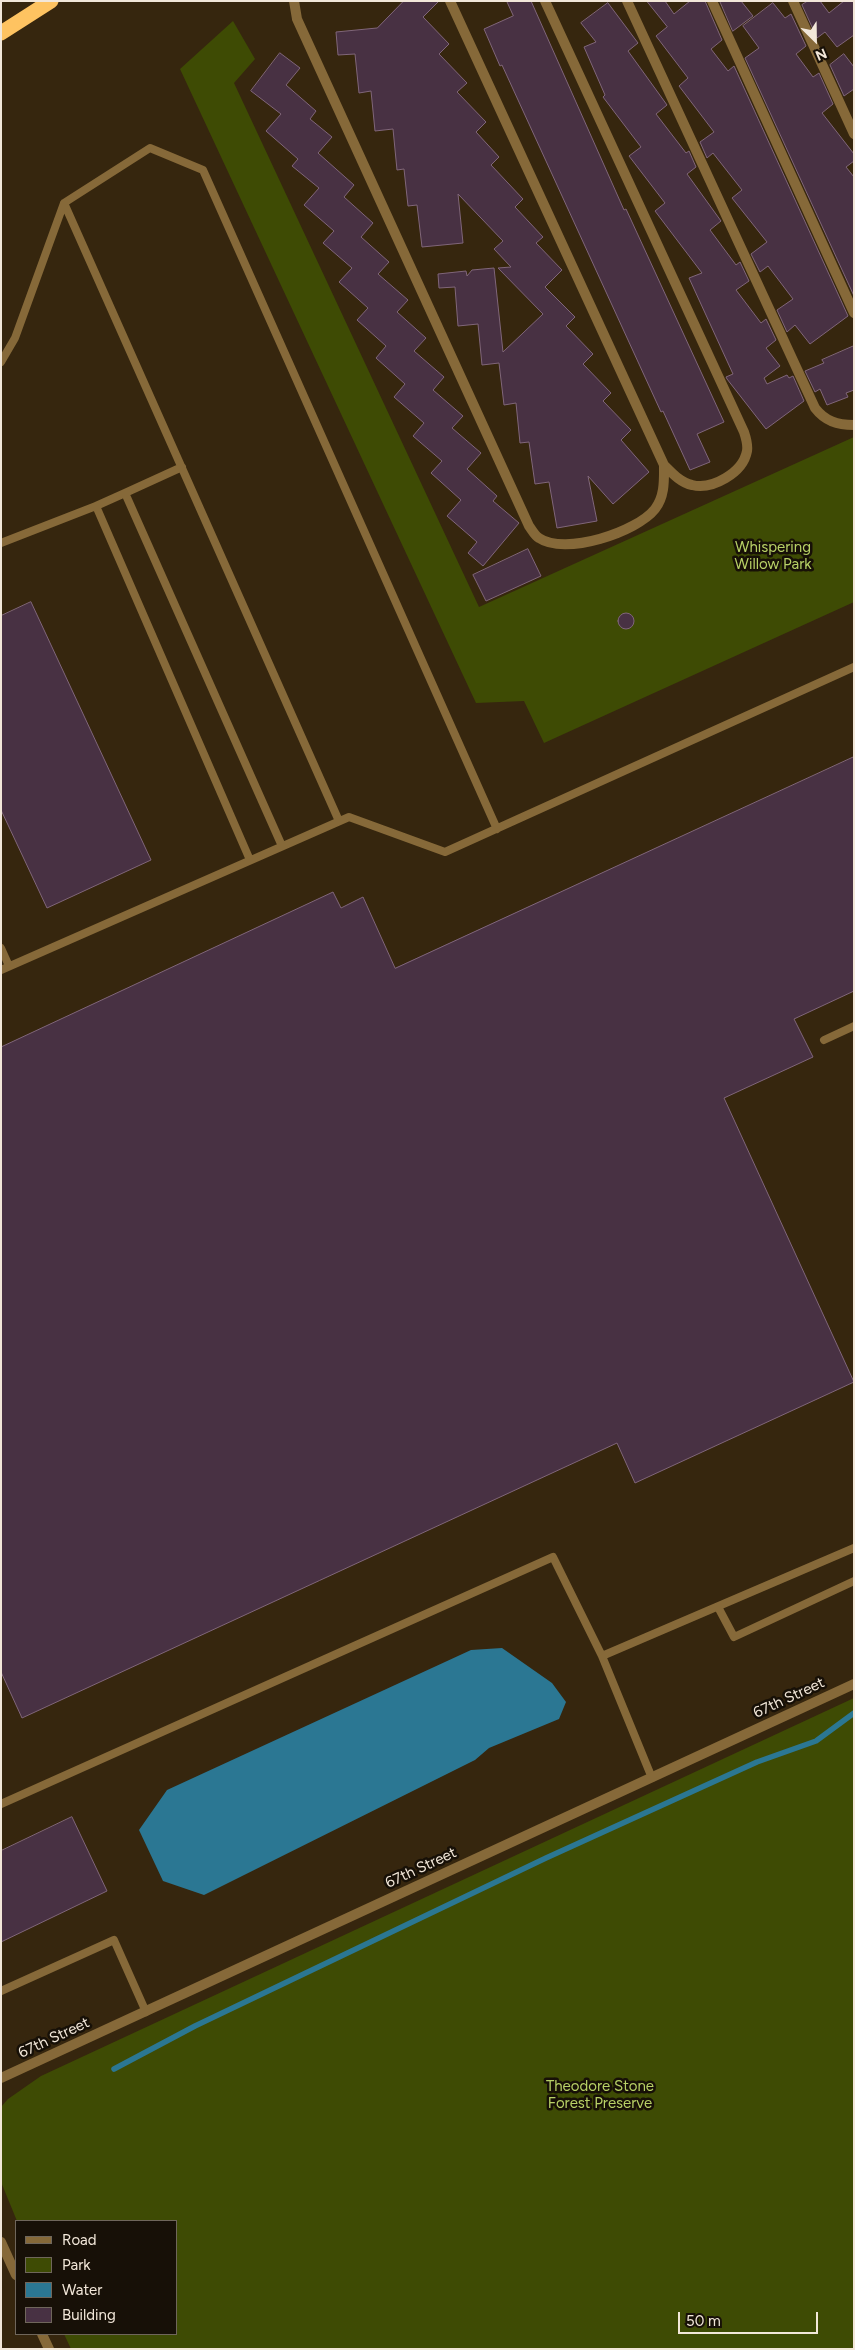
<!DOCTYPE html>
<html>
<head>
<meta charset="utf-8">
<style>
	body { margin:0 }
	#map { position:relative; width:855px; height:2350px; overflow:hidden; background:#36260e; font-family:Figtree,sans-serif }
	canvas { display:block }
	.frame { position:absolute; inset:0; border:2px solid #f2e7d9; pointer-events:none }
	.legend { position:absolute; left:15px; top:2220px; width:162px; height:115px; box-sizing:border-box; background:#171007; border:1px solid #6f665b; margin:0; padding:6px 9px; list-style:none; font-size:15px; color:#f2e7d9 }
	.legend li { display:flex; align-items:center; gap:10px; height:25px }
	.legend b { width:25px; border:1px solid #6f665b }
	.north { position:absolute; left:790px; top:15px; width:50px; height:50px; -webkit-text-stroke:4px #171007; paint-order:stroke; rotate:157deg; font-size:14px; font-weight:700; line-height:20px; text-align:center; color:#f2e7d9 }
	.north::after { content:''; display:block; margin:auto; width:18px; height:22px; background:#f2e7d9; clip-path:polygon(50% 0,100% 100%,50% 72%,0 100%) }
	.scale { position:absolute; left:678px; top:2312px; width:140px; height:22px; box-sizing:border-box; border:2px solid #f2e7d9; border-top:0; padding-left:6px; font-size:15px; line-height:18px; white-space:nowrap; color:#f2e7d9; -webkit-text-stroke:4px #171007; paint-order:stroke }
</style>
</head>
<body>
<div id="map">
<canvas width="855" height="2350"></canvas>
<div class="frame"></div>
<ul class="legend">
<li><b style="height:6px;background:#866939"></b>Road</li>
<li><b style="height:14px;background:#3e4b04"></b>Park</li>
<li><b style="height:14px;background:#2b7793"></b>Water</li>
<li><b style="height:14px;background:#483143"></b>Building</li>
</ul>
<div class="north">N</div>
<div class="scale">50 m</div>
</div>
<script>
const c = document.querySelector('canvas').getContext('2d');
c.lineJoin = 'round';
function paint(path, color) {
  c.fillStyle = color;
  c.fill(path, 'evenodd');
}
function strokePath(path, color, width, dash) {
  c.strokeStyle = color;
  c.lineWidth = width;
  c.lineCap = dash ? 'butt' : 'round';
  c.setLineDash(dash || []);
  c.stroke(path);
}
function label(font, color, halo, rows, align = 'center') {
  c.font = font + ' Figtree,sans-serif';
  c.lineWidth = 5;
  c.setLineDash([]);
  c.textBaseline = 'middle';
  c.strokeStyle = halo;
  c.fillStyle = color;
  for (const [text, x, y, turn = 0] of rows) {
    c.save();
    c.translate(x, y);
    c.rotate((+turn || 0) * Math.PI / 180);
    c.textAlign = isNaN(turn) ? turn : align;
    if (halo) c.strokeText(text, 0, 0);
    c.fillText(text, 0, 0);
    c.restore();
  }
}
paint(new Path2D(`
	M233 21 255 59 234 83 479 607 854 437V602L544 743 524 701 476 703 180 69Z
	M854 1698V2349H71L64 2334H176V2221H17L1 2182V2107L8 2099 41 2076Z`), '#3e4b04');
paint(new Path2D(`
	M502 1648 552 1683 566 1702 559 1719 489 1748 475 1760 204 1895 163 1881 139 1830 167 1790 471 1650Z`), '#2b7793');
strokePath(new Path2D(`
	M114 2069 195 2026 546 1858 757 1762 816 1741 854 1713`), '#2b7793', 5.5);
const building = new Path2D(`
	M404 1H439L423 17 449 44 439 54 467 83 457 92 486 122 476 132 499 157 491 165 523 199 515 207 543 237 536 243 562 270 545 287 575 317 566 326 593 354 583 364 611 393 603 401 631 430 621 440 649 472 613 504 588 476 597 521 557 528 549 482 535 484 529 442 520 443 516 403 504 405 499 363 482 365 478 324 458 326 455 287 439 288 438 274 466 271 467 276 472 270 494 268 503 352 543 314 498 268 511 267 494 249 503 241 458 194 463 243 422 247 417 205 408 206 404 169 397 170 393 129 375 131 371 91 359 93 355 54 338 55 336 32 377 28Z
	M507 1H531L624 210 626 209 724 422 697 434 710 462 690 470 663 411 661 412 502 65 500 66 484 29 513 16Z
	M647 1H665L674 14 690 1H705L722 40 711 49 728 71 734 66 848 316 810 344 795 325 787 332 777 310 793 299 768 266 760 272 751 254 767 242 732 198 742 190 713 153 707 158 700 142 714 132 679 86 688 78 656 36 667 27Z
	M720 1H741L753 16 733 31Z
	M808 1H820L829 13 844 1H854V35L837 47 825 32 817 38 802 5Z
	M608 3 638 43 628 51 667 105 656 114 686 153 689 151 696 167 687 174 721 221 710 230 736 265 740 262 749 281 736 290 761 323 766 319 776 340 766 348 780 366 764 378 767 384 787 375 789 378 793 376 804 401 766 429 727 379 726 377 733 374 689 278 702 273 655 211 665 203 629 156 641 147 603 97 605 95 584 47 596 42 581 23Z
	M773 3 785 18 791 14 806 46 796 54 813 77 819 73 833 104 822 113 854 154V161L846 167 854 177V296L745 58 759 48 743 26Z
	M280 53 300 68 286 85 316 111 310 119 332 137 318 153 354 185 344 197 373 223 361 237 389 262 378 274 408 300 397 312 426 338 414 351 444 377 433 390 463 416 452 428 481 453 467 469 497 496 493 501 519 523 483 566 468 553 477 542 447 516 461 500 431 473 442 461 413 436 424 423 394 397 405 384 376 358 386 346 357 320 368 308 339 282 352 268 323 243 334 231 304 205 319 188 292 166 298 159 266 131 281 114 251 91Z
	M844 54 854 67V89L844 96 830 65Z
	M854 346V390L846 393 848 397 827 405 820 389 815 392 805 371 824 363 822 360Z
	M528 549 541 576 486 601 473 575Z
	M31 602 151 860 47 908 1 810V616Z
	M618 621a8 8 0 1 1 16 0a8 8 0 1 1-16 0Z
	M854 757V991L794 1019 813 1057 724 1098 854 1382 635 1483 617 1443 22 1718 1 1672V1047L333 892 341 908 363 897 395 968Z
	M72 1817 107 1891 1 1942V1851Z`);
paint(building, '#483143');
strokePath(building, '#80667a', 1);
strokePath(new Path2D(`
	M1 362 15 338 64 203
	M125 493 182 467
	M1 543 96 506
	M339 821 64 203 150 148 203 170 497 829
	M250 860 96 506 125 493 282 846
	M1 948 9 966
	M1 970 349 817 445 852 854 667
	M824 1040 854 1026
	M718 1607 734 1637 854 1581
	M652 1778 602 1656 854 1548
	M1 1804 553 1557 602 1656
	M1 1991 114 1940 146 2012`), '#866939', 8);
strokePath(new Path2D(`
	M294 1 297 19 529 526C532 530 535 536 539 538 565 556 637 532 655 509 665 496 664 480 664 465 672 473 681 483 692 485 712 490 743 473 747 451 748 445 746 438 744 432L545 1
	M450 1 664 465
	M627 1 815 408C825 421 837 425 854 425
	M712 1 854 313
	M793 1 854 134
	M1 2078 854 1684`), '#866939', 10);
strokePath(new Path2D(`
	M1 2242 16 2275
	M42 2334 49 2349`), '#866939', 10);
strokePath(new Path2D(`
	M1 33 51 1`), '#fec361', 15);
label('15px', '#b8d166', '#171007', [
	["Whispering",773,548],
	["Willow Park",773,565],
	["Theodore Stone",600,2087],
	["Forest Preserve",600,2104]
]);
label('15px', '#f2e7d9', '#171007', [
	["67th Street",789,1698,-25],
	["67th Street",421,1868,-25],
	["67th Street",54,2038,-25]
]);
</script>
</body>
</html>
